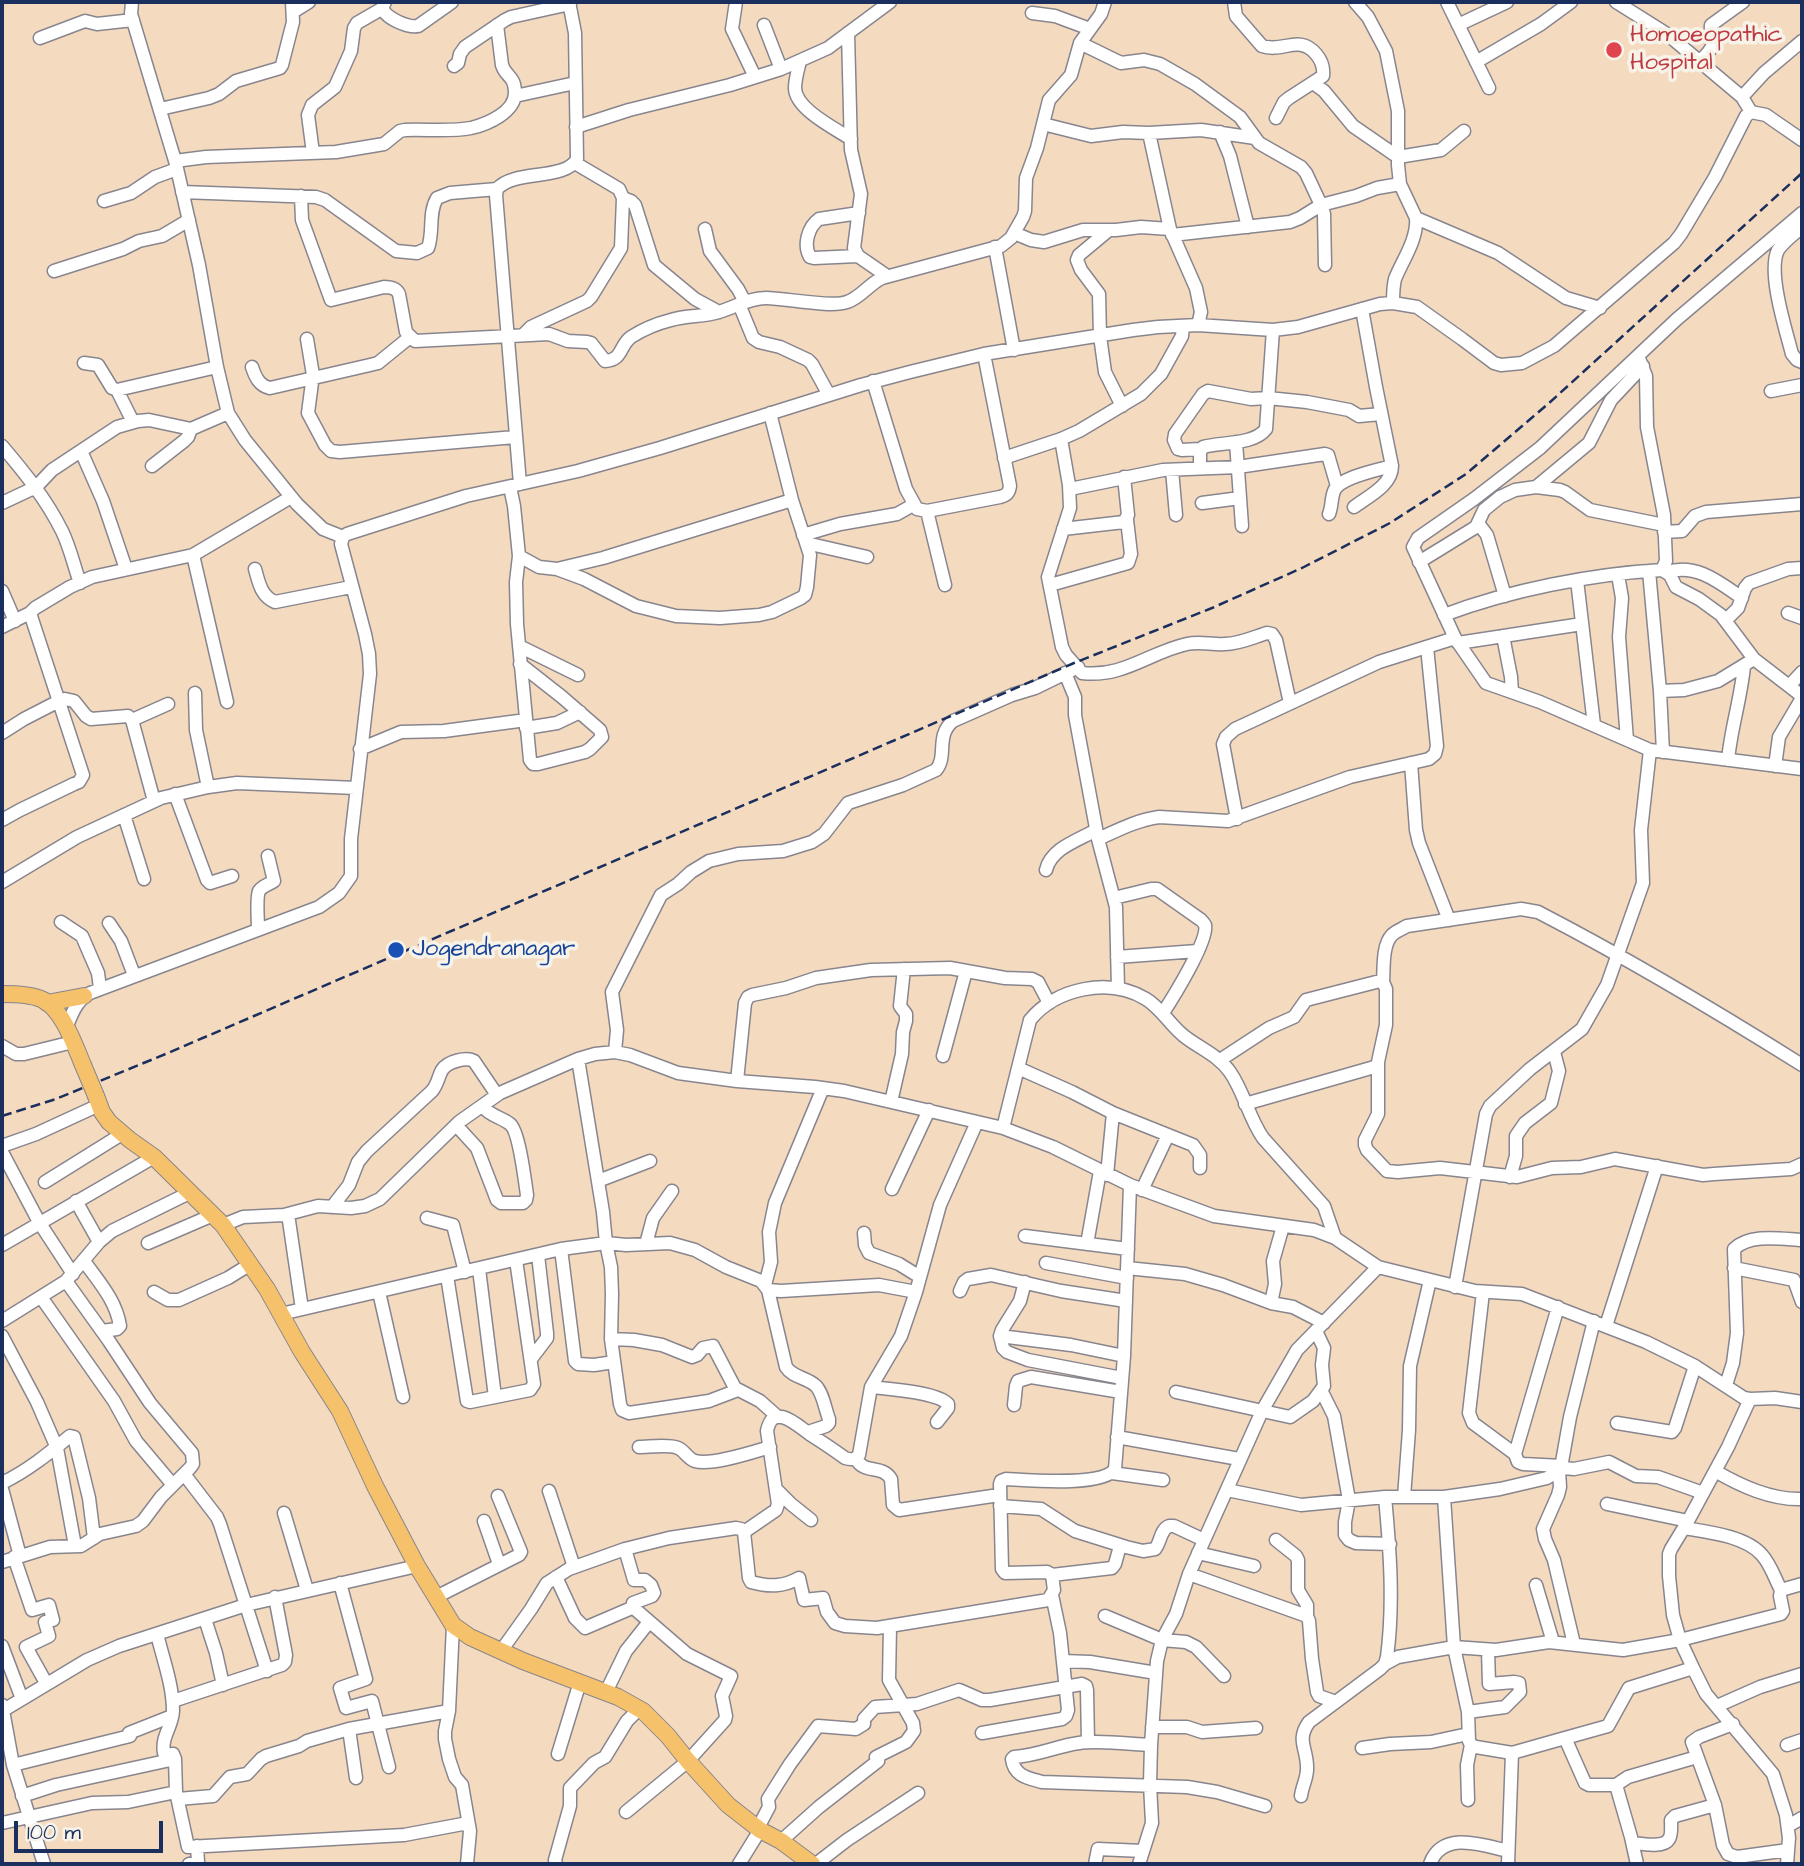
<!DOCTYPE html>
<html>
<head>
<meta charset="utf-8">
<style>
	body { margin:0 }
	#map { position:relative; width:1804px; height:1866px; overflow:hidden; background:#f4dbbf; font-family:"Architects Daughter",sans-serif }
	canvas { display:block }
	.frame { position:absolute; inset:0; border:4px solid #1b2f5e; pointer-events:none }
	.scale { position:absolute; left:14px; top:1821px; width:149px; height:32px; box-sizing:border-box; border:4px solid #1b2f5e; border-top:0; padding-left:9px; font-size:21px; line-height:24px; white-space:nowrap; color:#1b2f5e; -webkit-text-stroke:5px #f7f3e8; paint-order:stroke }
</style>
</head>
<body>
<div id="map">
<canvas width="1804" height="1866"></canvas>
<div class="frame"></div>
<div class="scale">100 m</div>
</div>
<script>
const c = document.querySelector('canvas').getContext('2d');
c.lineJoin = 'round';
function strokePath(path, color, width, dash) {
  c.strokeStyle = color;
  c.lineWidth = width;
  c.lineCap = dash ? 'butt' : 'round';
  c.setLineDash(dash || []);
  c.stroke(path);
}
function label(font, color, halo, rows, align = 'center') {
  c.font = font + ' "Architects Daughter",sans-serif';
  c.lineWidth = 7;
  c.setLineDash([]);
  c.textBaseline = 'middle';
  c.strokeStyle = halo;
  c.fillStyle = color;
  for (const [text, x, y, turn = 0] of rows) {
    c.save();
    c.translate(x, y);
    c.rotate((+turn || 0) * Math.PI / 180);
    c.textAlign = isNaN(turn) ? turn : align;
    if (halo) c.strokeText(text, 0, 0);
    c.fillText(text, 0, 0);
    c.restore();
  }
}
const minor = new Path2D(`
	M132 2 131 14 176 164 199 265 217 367 228 413 245 440 297 504 323 529 343 537
	M385 2C384 4 383 6 383 8 384 18 409 28 418 26L452 2
	M736 2 732 29 755 77
	M1234 2 1236 16 1262 46C1283 53 1299 34 1316 54 1322 61 1324 68 1323 76L1289 98 1284 102 1276 118
	M1355 2 1368 17 1386 51 1398 111V165L1400 184 1416 218C1418 239 1402 261 1395 279 1393 287 1393 295 1393 303
	M1447 2 1489 88
	M1616 2 1667 34 1742 97 1751 112
	M293 12 309 2
	M1032 13 1055 16 1090 29
	M764 25 781 69
	M1458 25 1507 2
	M848 33 851 150 861 194 854 248 858 256 887 276
	M40 38 85 21 97 24 133 20
	M1080 43 1121 63 1144 60 1160 64 1195 84 1240 117 1259 143 1301 167 1306 173 1321 205 1324 214 1325 265
	M800 61C798 70 795 79 795 88 795 109 836 129 851 139
	M1476 62 1541 24 1571 2
	M1699 62C1704 57 1712 50 1713 43 1713 36 1710 32 1711 25L1743 2
	M454 66 458 63 460 54 465 47 505 20 511 17 570 4
	M1313 83 1324 91 1353 126 1398 157 1441 150 1464 131
	M515 96 575 83
	M1742 97 1764 73 1802 41
	M160 109 209 98 219 94 236 81 280 68 282 65 293 22 292 2
	M1043 124 1091 136 1123 132 1149 133 1201 130 1255 138
	M576 127 629 110 730 85 781 69 828 48 890 2
	M1220 132 1230 156 1248 227
	M1149 133 1170 229 1196 288 1201 312 1198 325
	M313 153 308 115 312 105 335 87 351 51 354 28 357 23 383 8
	M175 161 206 157 336 152 384 144 400 131 405 130C426 129 450 132 471 128 488 124 515 112 515 93 515 75 506 78 502 65L497 25
	M182 192 316 197 325 200 396 251 417 253 428 248C434 232 428 213 437 198L450 193 497 189
	M301 196 302 220 331 300 384 287C391 287 396 288 399 294L406 332 415 341 549 334 568 341 587 342 591 343 605 361C623 360 619 346 631 337 642 330 659 323 671 320 687 315 704 317 719 312 735 307 749 298 766 298 785 298 831 308 847 302 860 298 869 284 882 278L1001 246 1011 238 1023 217 1025 211 1026 178 1037 148 1049 100 1071 75 1080 43 1101 14 1105 2
	M623 198 631 201 635 205 654 265 695 299 719 312
	M104 201 131 193 155 177 177 169
	M1802 213 1677 319 1540 448 1474 499 1418 538 1413 547 1455 638 1486 683 1540 702 1650 750 1802 769
	M1416 218 1498 253 1566 298 1600 308
	M1802 227C1794 234 1784 241 1778 250 1767 272 1786 330 1792 354L1797 360 1802 362
	M705 229 710 251 738 289 745 302
	M1109 230 1079 255 1077 260 1081 270 1099 294 1100 336 1105 372 1122 406
	M1014 233 1031 240 1044 242 1083 230H1116L1141 227 1170 229
	M1172 235 1290 222 1300 218 1321 205 1356 196 1377 188 1400 184
	M995 247 1014 350
	M858 256 814 258 810 257C803 245 808 227 819 219L859 213
	M54 271 123 249 139 241 162 236 189 220
	M739 304 753 338 759 342 780 347 808 360 812 364 829 395
	M524 334 531 327 587 301 591 297 621 248 623 198 619 189 575 163
	M307 339 313 375 308 413 325 445 331 451 340 452 515 437
	M1638 356 1646 376 1647 427 1664 515 1666 561 1662 570
	M84 363 98 365 112 388 117 390 217 367
	M252 367C255 376 259 386 270 388L370 365 378 363 410 337
	M873 381 906 489 917 509 927 511 1000 497C1007 495 1009 493 1010 486L984 354
	M117 390 133 422
	M1771 391 1802 385
	M1061 439 1069 485 1070 508 1048 577 1062 647 1066 655 1082 673C1123 678 1150 652 1187 644 1200 641 1212 645 1225 644 1239 644 1254 637 1267 633L1272 634 1276 640 1290 703
	M1236 442 1242 526
	M2 446C25 473 46 499 62 531 70 547 74 566 80 583
	M1200 449 1182 450 1178 449 1174 440 1175 434 1203 394 1208 391 1251 399 1268 398 1307 402 1349 410 1359 416 1381 414
	M81 451 103 501 126 569
	M1004 458 1061 439 1079 431 1141 394 1161 374 1182 336 1183 327
	M152 466 184 441 188 437 191 429
	M1200 468V452L1203 447C1221 442 1254 445 1266 429L1273 330
	M1172 470 1176 515
	M520 484 496 195 497 189C514 169 565 181 577 159L575 33 569 2
	M510 487 514 506 519 556 516 582 517 624 530 760 533 764H538L585 752 590 749 602 737 600 730 562 697 520 664
	M1536 487 1589 443 1611 400 1643 366
	M1070 489 1163 470 1238 467 1325 454 1328 455 1337 486
	M2 503 36 487 52 470 117 427 138 421 149 420 191 429 228 413
	M1202 503 1240 498
	M1354 507C1369 496 1392 485 1392 466L1376 387 1362 309
	M927 511 945 585
	M1329 514C1332 507 1331 499 1334 491 1340 477 1378 470 1392 466
	M1478 523 1487 535 1505 596
	M1063 529 1124 522 1128 515 1124 477
	M1664 532 1682 531 1695 516 1706 512 1802 504
	M803 535 840 524 897 514 913 505
	M806 543 867 557
	M193 555 227 702
	M519 556 539 567 557 569 603 558 792 500
	M1419 562 1471 530 1476 527 1484 510 1500 497 1515 490 1536 487 1560 490 1565 492 1590 510 1664 525
	M255 569C259 583 261 596 275 602L351 587
	M557 569 584 579 636 606 676 616 720 618 759 615 772 612 801 598 805 595 807 587 810 555 792 500 770 413
	M1649 571 1660 691 1663 752
	M1667 572C1696 563 1719 582 1742 598
	M1618 575 1622 598 1619 637 1627 740
	M1577 580 1594 725
	M1050 585 1128 563 1131 554 1127 520
	M2 591 15 621
	M1788 613 1802 618
	M1444 615C1510 590 1592 574 1662 570L1670 575 1676 587 1699 599 1721 615 1754 659 1802 696
	M1726 620 1738 608 1745 588 1749 583 1788 569 1802 568
	M2 627 30 613 35 608 70 587 92 577 193 555 291 497
	M1503 636 1511 677 1512 692
	M1458 643 1582 624
	M519 646 578 675
	M1065 673 1075 697V715L1098 839 1116 907 1118 988
	M1789 686 1802 672
	M1660 691 1684 690 1718 681 1754 659
	M195 693 196 730 208 787
	M132 720 168 704
	M526 728 557 723 580 712
	M2 733 24 719 59 701 65 699 74 701 86 716 91 719 128 716 132 720 154 801
	M360 749 401 732 444 731 526 720
	M1728 760C1731 728 1741 698 1744 666
	M1411 763 1416 830 1419 843 1449 920
	M1775 766 1779 737 1802 698
	M175 794 207 880 210 883 232 876
	M124 815 144 879
	M1237 819 1223 744 1226 737 1235 729 1379 662 1455 638
	M2 820 20 810 74 784 79 782 83 775 30 613
	M1098 839C1118 830 1137 820 1159 817L1228 821 1350 777 1429 759 1435 754 1437 746 1427 647
	M1046 870C1051 848 1079 840 1096 830
	M2 882 77 837 161 798 208 787 237 783 356 788
	M1114 898 1151 889H1157L1201 920C1203 922 1204 923 1205 925 1209 940 1172 999 1163 1013
	M61 922 82 936 98 973 100 988
	M109 923 121 941 134 975
	M258 928C258 920 256 898 259 891 262 886 270 884 274 881L268 856
	M1117 957 1197 951
	M1383 982C1384 969 1382 945 1392 935 1396 931 1402 929 1407 926L1521 909 1538 912C1629 959 1716 1011 1802 1065
	M67 1026C72 1013 77 1000 90 993L319 907 339 893 351 876V839L370 674 369 654 365 634 341 544 343 537 347 534 466 496 578 471 660 448 861 385 910 372 984 354 1133 330 1158 327 1198 325 1273 330 1298 327 1380 304 1393 303 1417 307 1462 339 1494 363 1501 365 1522 363 1554 346 1674 243 1681 234 1715 177 1746 116 1751 112 1766 115 1773 120 1802 140
	M2 1046 16 1054H24L73 1042
	M615 1052 617 1030 612 992 661 895 678 884 691 872 709 861 738 854 783 851 812 842 824 834 848 803 903 785 936 770C948 756 935 736 953 721L1012 695 1035 688 1078 667
	M943 1056 966 971
	M578 1059 603 1212 606 1243 611 1267 612 1294 611 1339 620 1404 622 1410 629 1413 709 1401 738 1390
	M1220 1060 1269 1028 1294 1017 1306 1000 1380 981 1383 982 1386 989V1025L1378 1062V1114L1365 1140V1145L1367 1150 1387 1171 1398 1172 1440 1168 1517 1177 1552 1168 1581 1167 1615 1159 1703 1175 1714 1174 1791 1169 1802 1164
	M1018 1068 1072 1092 1113 1113 1193 1145 1200 1155V1168
	M737 1081 745 1003 748 997 752 995 786 988 816 978 871 970 950 968 1005 978 1032 979 1038 982 1049 1003
	M891 1102 902 1054 903 1032 906 1021V1014L900 1006 904 969
	M1245 1104 1378 1066
	M456 1125 477 1148 497 1200 501 1203H523L526 1200 527 1195C525 1181 519 1131 510 1124 501 1117 490 1116 482 1106
	M1003 1128 1030 1020C1056 988 1109 977 1146 999 1161 1008 1170 1025 1184 1036 1199 1048 1218 1055 1230 1072 1244 1092 1249 1118 1263 1138L1324 1206 1335 1238
	M2 1146 36 1134 99 1105
	M2 1152 39 1222 73 1274
	M1107 1175 1113 1113
	M1510 1177 1516 1156V1136L1525 1123 1551 1103 1559 1071 1554 1052
	M598 1181 650 1161
	M45 1182 122 1134
	M892 1189 929 1110
	M1142 1190 1168 1135
	M76 1201 99 1242
	M332 1207 349 1185 358 1162 367 1151 432 1091C438 1084 438 1077 442 1070 448 1061 466 1057 474 1061L497 1095
	M288 1214 302 1309
	M427 1218 453 1225 465 1272
	M223 1225 243 1217 284 1215 318 1206 351 1208 365 1206 380 1199 459 1122 500 1093 578 1059 595 1054 615 1052 630 1055 678 1073 737 1081 815 1087 844 1091 1003 1128 1053 1147 1130 1185 1214 1216 1314 1230 1335 1238 1378 1267 1475 1291 1522 1294 1646 1342 1695 1366 1744 1398 1750 1399 1775 1398 1802 1402
	M864 1233 865 1245 869 1253 899 1264 920 1277
	M1025 1236 1128 1249
	M148 1243 213 1215
	M646 1244 653 1218 672 1191
	M1087 1244 1100 1171
	M2 1245 154 1157
	M561 1249 575 1361 578 1364 594 1365 614 1362
	M84 1261C98 1281 116 1300 120 1326L117 1329 102 1331
	M1046 1263 1127 1278
	M1127 1268 1185 1274 1223 1285 1271 1303 1293 1307 1324 1323
	M1734 1268 1794 1280 1802 1302
	M479 1269 495 1397
	M447 1276 467 1401 470 1402 530 1390 534 1384 516 1260
	M1025 1282 1020 1301 1002 1330 1000 1336 1003 1348 1007 1352 1028 1360 1122 1378
	M765 1285 771 1262 769 1232 775 1203 823 1088
	M1455 1287 1486 1114 1490 1106 1530 1069 1582 1029 1607 985 1643 883 1641 830 1650 750
	M768 1290 781 1291 879 1285 916 1292
	M960 1291 964 1282 968 1279 991 1275 1061 1291 1126 1301
	M154 1292 168 1300H179L228 1278 249 1265
	M379 1292 403 1397
	M1483 1292 1469 1413 1473 1423 1515 1454
	M41 1297 114 1401 136 1441 173 1485
	M1271 1303 1275 1284 1273 1261 1283 1226
	M1558 1307 1515 1454 1518 1462 1523 1464 1562 1466
	M281 1314 561 1249 606 1243 626 1245 670 1243 695 1250 726 1267 761 1281 768 1290 786 1367C793 1378 807 1377 816 1386 823 1393 825 1409 829 1419V1423L826 1426 808 1432
	M2 1321 66 1281 99 1242 112 1231 189 1193
	M1594 1321 1570 1417 1562 1462 1563 1468 1574 1469 1609 1462 1636 1476 1658 1477 1703 1493
	M1606 1326 1657 1166
	M2 1336 37 1402 57 1448 75 1546
	M1000 1336 1071 1345 1124 1356
	M611 1339 634 1340 662 1345 692 1357 697 1355 703 1348 713 1346 735 1388 760 1401 778 1417
	M531 1359 547 1338V1333L538 1255
	M1726 1385 1733 1363 1737 1333 1734 1249C1750 1233 1782 1239 1802 1240
	M871 1387C889 1389 937 1392 948 1404V1408L937 1422
	M1321 1390 1334 1416 1349 1500 1345 1522V1535L1349 1540 1356 1543 1390 1544
	M1176 1392 1290 1417 1313 1401 1324 1386 1322 1365 1324 1348 1316 1331
	M1750 1399 1728 1447 1688 1521 1671 1549 1669 1554V1576L1673 1615 1680 1640 1693 1668 1706 1694 1773 1774 1786 1815 1789 1838 1787 1864
	M1014 1405 1016 1386 1018 1381 1031 1377 1121 1392
	M1617 1423 1672 1432 1675 1428 1695 1366
	M1117 1437 1239 1459
	M639 1447C649 1447 669 1444 678 1448 684 1450 688 1459 695 1461 711 1466 753 1452 770 1447
	M856 1459C865 1475 882 1464 891 1479L893 1505 899 1510 999 1495
	M1559 1471 1560 1487 1558 1495 1543 1529 1545 1539 1554 1560 1574 1644
	M1715 1471C1741 1486 1771 1500 1802 1499
	M1112 1473 1163 1480
	M184 1474 217 1517 220 1524 267 1671
	M2 1483C27 1471 48 1454 70 1436L74 1437 89 1498 94 1538
	M2 1489 20 1556
	M777 1490 791 1504 811 1520
	M1227 1490 1301 1505 1385 1497H1444L1500 1489 1547 1478 1563 1468
	M549 1491 574 1567
	M1404 1497 1409 1430 1410 1366 1430 1280
	M1444 1497 1454 1647 1468 1712 1469 1741 1471 1745 1476 1747 1512 1753 1565 1738 1585 1783 1589 1785H1616L1631 1837 1637 1864
	M1607 1504 1688 1521
	M1000 1506 1041 1509 1075 1531 1126 1547 1143 1551 1155 1549C1161 1542 1160 1530 1169 1526H1174L1204 1540
	M284 1513 307 1590
	M484 1521 499 1564
	M1684 1528C1708 1532 1746 1536 1762 1555 1771 1565 1775 1579 1781 1590
	M744 1532 776 1510 778 1504 767 1431C773 1401 798 1426 811 1435 822 1442 834 1450 845 1458 851 1460 855 1460 859 1455L871 1387 901 1336 916 1292 940 1205 977 1122
	M1276 1540 1296 1556 1298 1560V1590L1307 1605V1616
	M625 1549 634 1580H645L651 1585 654 1593 652 1596 633 1603 636 1610 687 1654 731 1676 722 1696 726 1716 725 1720 688 1761 626 1812
	M1198 1553 1254 1566
	M14 1557 32 1610 49 1605 53 1620 45 1622 49 1636 26 1647 46 1683
	M2 1562 50 1547 81 1546 100 1534 136 1526 143 1521 161 1497 190 1468 193 1464 192 1453 150 1403 109 1341 66 1281
	M1189 1574 1307 1616 1309 1621 1312 1659 1317 1692 1319 1696 1336 1702
	M1052 1575 1112 1568 1115 1564 1120 1546
	M556 1577 575 1618 585 1628 634 1607
	M340 1583 366 1679 340 1688 346 1708 372 1701 389 1767
	M1536 1585 1553 1642
	M436 1597 519 1555 521 1552 519 1547 498 1496
	M1105 1616 1162 1640 1186 1642 1196 1647 1224 1676
	M205 1619 216 1653 223 1685
	M453 1625 449 1711 445 1731V1739L449 1759 455 1777 462 1785 470 1831 467 1864
	M157 1634C163 1659 173 1685 173 1711 172 1728 161 1736 164 1753L167 1755 173 1754 175 1759 176 1792 188 1847 404 1835 468 1823
	M2 1646 22 1699
	M501 1651 531 1609 547 1583 569 1569 625 1549 669 1538 736 1528 741 1529 744 1532 749 1578 751 1582C769 1587 783 1587 799 1578L804 1600 823 1598 827 1612 835 1623 845 1626 877 1628 1048 1600 1054 1590 1052 1575 1047 1572 1005 1573 1002 1569 1000 1484 1001 1481 1006 1479C1027 1480 1103 1487 1115 1469L1124 1356 1130 1185
	M1063 1661 1090 1662 1156 1673
	M1385 1664 1398 1657 1454 1647 1496 1650 1549 1642 1623 1650 1680 1640 1781 1614 1783 1611 1780 1596 1781 1590 1802 1584
	M606 1692 626 1651 649 1622
	M173 1701 282 1665 285 1662 286 1655 275 1597
	M2 1705 13 1765 44 1864
	M1717 1706 1760 1687 1802 1674
	M2 1711 87 1660 119 1646 246 1605 417 1566
	M1468 1712 1505 1707 1520 1692 1519 1683 1514 1682 1489 1684 1488 1650
	M1733 1724 1699 1737 1692 1742 1715 1805 1723 1845 1728 1854 1737 1857 1788 1850
	M1152 1727H1187L1202 1732 1256 1728
	M349 1729 356 1778
	M982 1733 1062 1719 1066 1716 1068 1710 1060 1633 1052 1595
	M1565 1738 1608 1726 1629 1688 1693 1668
	M1151 1745C1129 1744 1099 1740 1079 1743 1057 1746 1037 1756 1014 1757L1012 1759C1014 1776 1028 1778 1042 1782L1187 1787 1217 1792 1265 1806
	M1787 1745 1802 1740
	M1362 1748 1390 1744 1431 1742 1468 1734
	M558 1754 580 1682
	M13 1765 130 1736 129 1733 172 1716
	M1616 1785 1628 1777 1697 1757
	M22 1796 56 1785 175 1759
	M1301 1796C1302 1786 1308 1777 1307 1767 1307 1748 1296 1740 1309 1722L1380 1669 1385 1664 1387 1657C1394 1604 1390 1550 1385 1497
	M178 1799 213 1796 230 1777 247 1774 261 1759 266 1756 299 1746 307 1741 349 1729 449 1711
	M1468 1800 1467 1765 1471 1745
	M2 1823 92 1803 128 1802 176 1792
	M1788 1826 1802 1818
	M781 1841 819 1807 878 1761 876 1757 906 1742 914 1731 913 1723 889 1680 890 1626
	M1633 1843C1642 1844 1664 1848 1669 1839 1672 1835 1671 1825 1671 1820L1675 1816 1715 1805
	M189 1864 198 1862 197 1846
	M556 1864 555 1860 570 1806V1788L594 1763 605 1757 627 1721 638 1710
	M739 1864 760 1830 761 1822 769 1807 768 1799 790 1764 818 1726 856 1729 864 1724V1719L875 1707 917 1704 959 1690 982 1700H990L1082 1684 1086 1686 1087 1690 1088 1742
	M816 1864 847 1840 918 1793
	M1095 1864 1098 1849 1143 1851
	M1139 1864 1152 1823 1150 1784 1151 1745 1157 1661 1162 1640 1176 1614 1189 1574 1262 1411 1297 1350 1378 1267
	M1430 1864C1442 1830 1483 1845 1508 1851
	M1508 1864 1512 1753`);
const major = new Path2D(`
	M2 994C13 994 30 994 41 999 62 1007 75 1046 83 1065
	M47 1003 84 996
	M96 1096 102 1112 109 1122 130 1140 154 1157 223 1225 267 1289 302 1352 340 1411 375 1486 417 1566 453 1625 470 1637 523 1661 618 1697 643 1711 668 1736 688 1761 728 1805 760 1830 781 1841 812 1864`);
strokePath(minor, '#88858e', 15);
strokePath(major, '#88858e', 18);
strokePath(minor, '#fff', 12);
strokePath(major, '#f6c16b', 16);
strokePath(new Path2D(`
	M2 1116 56 1099 168 1053 1074 663 1212 608 1302 568 1390 523 1466 474 1548 404 1802 173`), '#1b2f5e', 2.5, [10, 5]);
const majorBridge = new Path2D(`
	M83 1065 96 1096`);
strokePath(majorBridge, '#88858e', 18, []);
strokePath(majorBridge, '#f6c16b', 16);
for (const [x, y, r, color] of [
	[1614,50,9,"#e0444e"],
	[396,950,9,"#1a4fb4"]
]) {
  const dot = new Path2D();
  dot.arc(x, y, r, 0, 2 * Math.PI);
  c.fillStyle = color;
  c.fill(dot);
  strokePath(dot, '#f7f3e8', 2.5);
}
label('24px', '#be3a42', '#f7f3e8', [
	["Homoeopathic",1630,36],
	["Hospital",1630,64]
], 'left');
label('24px', '#164399', '#f7f3e8', [
	["Jogendranagar",412,950]
], 'left');
</script>
</body>
</html>
